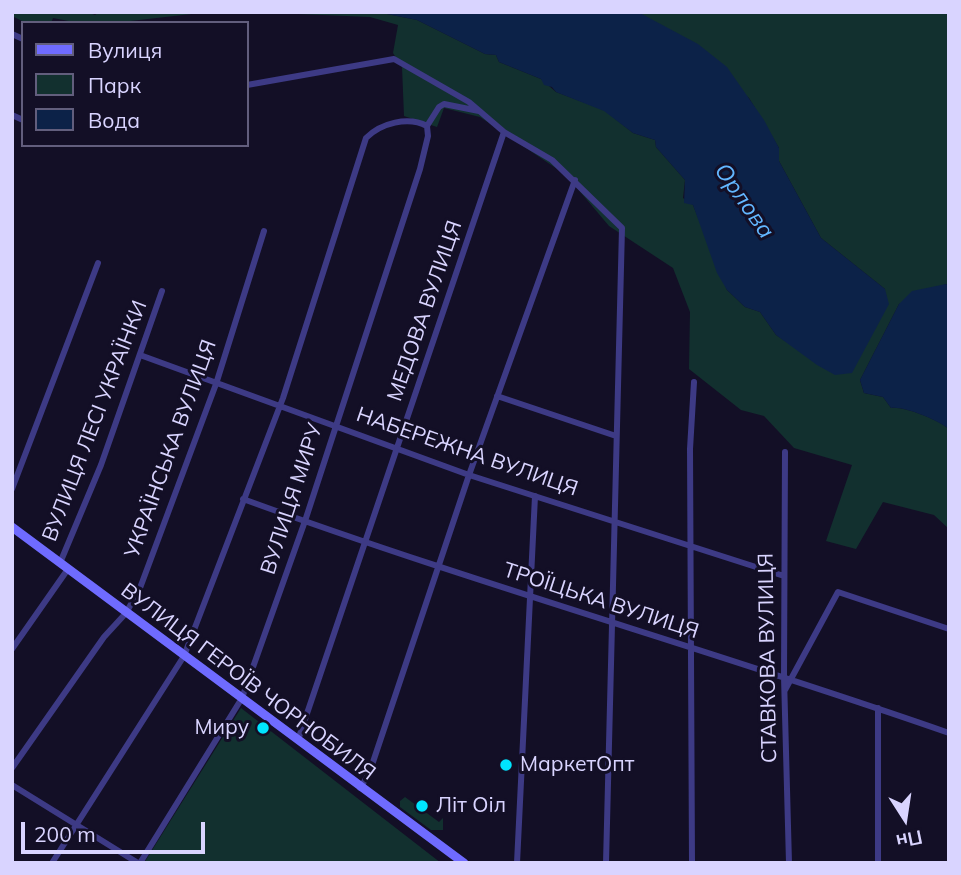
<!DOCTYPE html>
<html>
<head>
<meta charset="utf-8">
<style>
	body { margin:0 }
	#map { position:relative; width:961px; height:875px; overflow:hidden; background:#130f26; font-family:Mulish,sans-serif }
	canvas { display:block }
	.frame { position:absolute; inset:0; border:14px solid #d9d4ff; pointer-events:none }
	.legend { position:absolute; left:21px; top:21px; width:228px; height:126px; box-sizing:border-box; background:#130f26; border:2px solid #625e7d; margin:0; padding:9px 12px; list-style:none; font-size:21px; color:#d9d4ff }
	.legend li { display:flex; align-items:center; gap:14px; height:35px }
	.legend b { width:35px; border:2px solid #625e7d }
	.north { position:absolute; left:870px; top:784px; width:70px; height:70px; -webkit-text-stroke:5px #130f26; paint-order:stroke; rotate:168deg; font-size:19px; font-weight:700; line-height:28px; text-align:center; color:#d9d4ff }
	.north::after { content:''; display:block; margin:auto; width:24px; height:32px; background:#d9d4ff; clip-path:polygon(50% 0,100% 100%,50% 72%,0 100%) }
	.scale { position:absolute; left:21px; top:822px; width:184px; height:32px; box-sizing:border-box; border:4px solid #d9d4ff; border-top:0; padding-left:9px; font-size:21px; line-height:24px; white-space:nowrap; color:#d9d4ff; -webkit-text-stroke:5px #130f26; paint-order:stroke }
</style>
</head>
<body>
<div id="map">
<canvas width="961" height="875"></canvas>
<div class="frame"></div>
<ul class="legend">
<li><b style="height:9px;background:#6f6bff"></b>Вулиця</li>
<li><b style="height:19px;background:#12302f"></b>Парк</li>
<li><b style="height:19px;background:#0c2248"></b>Вода</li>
</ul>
<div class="north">Пн</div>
<div class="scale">200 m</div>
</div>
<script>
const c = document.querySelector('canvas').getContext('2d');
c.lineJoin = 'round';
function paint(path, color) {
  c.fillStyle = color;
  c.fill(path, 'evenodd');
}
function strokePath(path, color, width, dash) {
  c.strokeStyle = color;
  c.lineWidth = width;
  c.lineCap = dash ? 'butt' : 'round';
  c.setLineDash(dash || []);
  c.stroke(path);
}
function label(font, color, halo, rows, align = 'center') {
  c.font = font + ' Mulish,sans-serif';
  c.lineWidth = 6;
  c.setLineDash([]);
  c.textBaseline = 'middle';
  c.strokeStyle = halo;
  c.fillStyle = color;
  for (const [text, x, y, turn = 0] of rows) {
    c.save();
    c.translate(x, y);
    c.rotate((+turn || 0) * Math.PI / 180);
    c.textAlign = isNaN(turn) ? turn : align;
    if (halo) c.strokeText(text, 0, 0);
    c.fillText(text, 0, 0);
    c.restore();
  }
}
paint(new Path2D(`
	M12 12H87L95 15 99 12H209L113 23H79L53 18 51 23H26L12 16Z
	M250 12H377L417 20 485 54 496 55 499 62 541 79 556 92 604 110 633 133 655 140 656 147 685 180 683 198 693 205 727 290 745 307 760 312 776 335 793 346 885 289 821 238 779 161V148L749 98 638 12H949V287L946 284 899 304 860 380 864 393 883 397 891 408C905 406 938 420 949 429V529L934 515 883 502 856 549 826 541 852 465 794 448 764 416 741 410 689 369 690 312 673 268 609 226 566 175 480 117 444 108 437 127 404 116 402 67 393 53 398 25 370 17Z
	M241 708 441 863H144Z
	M405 797 439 822 443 818V830H431L400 807V801Z`), '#12302f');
paint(new Path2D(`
	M377 12H638L698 44 727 67 764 120 779 148V161L821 238 885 289 889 304 852 373 835 375 817 365 776 335 760 312 745 307 727 290 717 273 693 205 684 203 685 180 656 147 655 140 633 133 604 111 556 92 552 87 544 85 541 79 499 62 496 55 485 54 417 20Z
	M946 284 949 287V429C937 420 905 406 891 408L883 397 864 393 860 380 899 304 912 291Z`), '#0c2248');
strokePath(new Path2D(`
	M12 34 23 39
	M247 85 394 59 469 102 504 132 552 160 622 228 606 863
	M12 115 23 120
	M427 126 439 107 444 104 479 111
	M140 355 469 475 784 576
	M497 396 616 436
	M785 452 784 677 789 863
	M12 489 98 263
	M243 499C476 584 715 651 949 733
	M60 563 101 465 162 291
	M12 649 68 569
	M785 690 838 592 949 629
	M878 708V863
	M298 740 504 132
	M12 768 104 637 126 613 140 588 216 384 264 231
	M12 785 138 863
	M360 788 369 774 469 475 575 180
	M52 863 184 656 283 398 366 138C381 123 408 116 427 126
	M140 863 242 698 305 521 420 169 428 136 427 126
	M517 863 535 496
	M692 863 690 449 694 382`), '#3d3a85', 6);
strokePath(new Path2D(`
	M12 527 464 863`), '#6f6bff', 9);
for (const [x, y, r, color] of [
	[263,728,7,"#00e5ff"],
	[506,765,7,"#00e5ff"],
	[422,806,7,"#00e5ff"]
]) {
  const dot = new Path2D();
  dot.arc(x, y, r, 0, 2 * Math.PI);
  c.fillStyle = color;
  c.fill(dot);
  strokePath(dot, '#130f26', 2.5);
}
label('21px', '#d9d4ff', '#130f26', [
	["МЕДОВА ВУЛИЦЯ",425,311,-71],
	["ВУЛИЦЯ ЛЕСІ УКРАЇНКИ",95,421,-69],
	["УКРАЇНСЬКА ВУЛИЦЯ",171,449,-70],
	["НАБЕРЕЖНА ВУЛИЦЯ",467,452,19],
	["ВУЛИЦЯ МИРУ",292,499,-72],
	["ТРОЇЦЬКА ВУЛИЦЯ",601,601,18],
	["СТАВКОВА ВУЛИЦЯ",768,658,-91],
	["ВУЛИЦЯ ГЕРОЇВ ЧОРНОБИЛЯ",248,682,37]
]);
label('21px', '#d9d4ff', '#130f26', [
	["Миру",249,728,"right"],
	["МаркетОпт",520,765],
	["Літ Оіл",436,806]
], 'left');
label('italic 23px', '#62b6ff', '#130f26', [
	["Орлова",744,201,55]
]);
</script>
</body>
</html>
